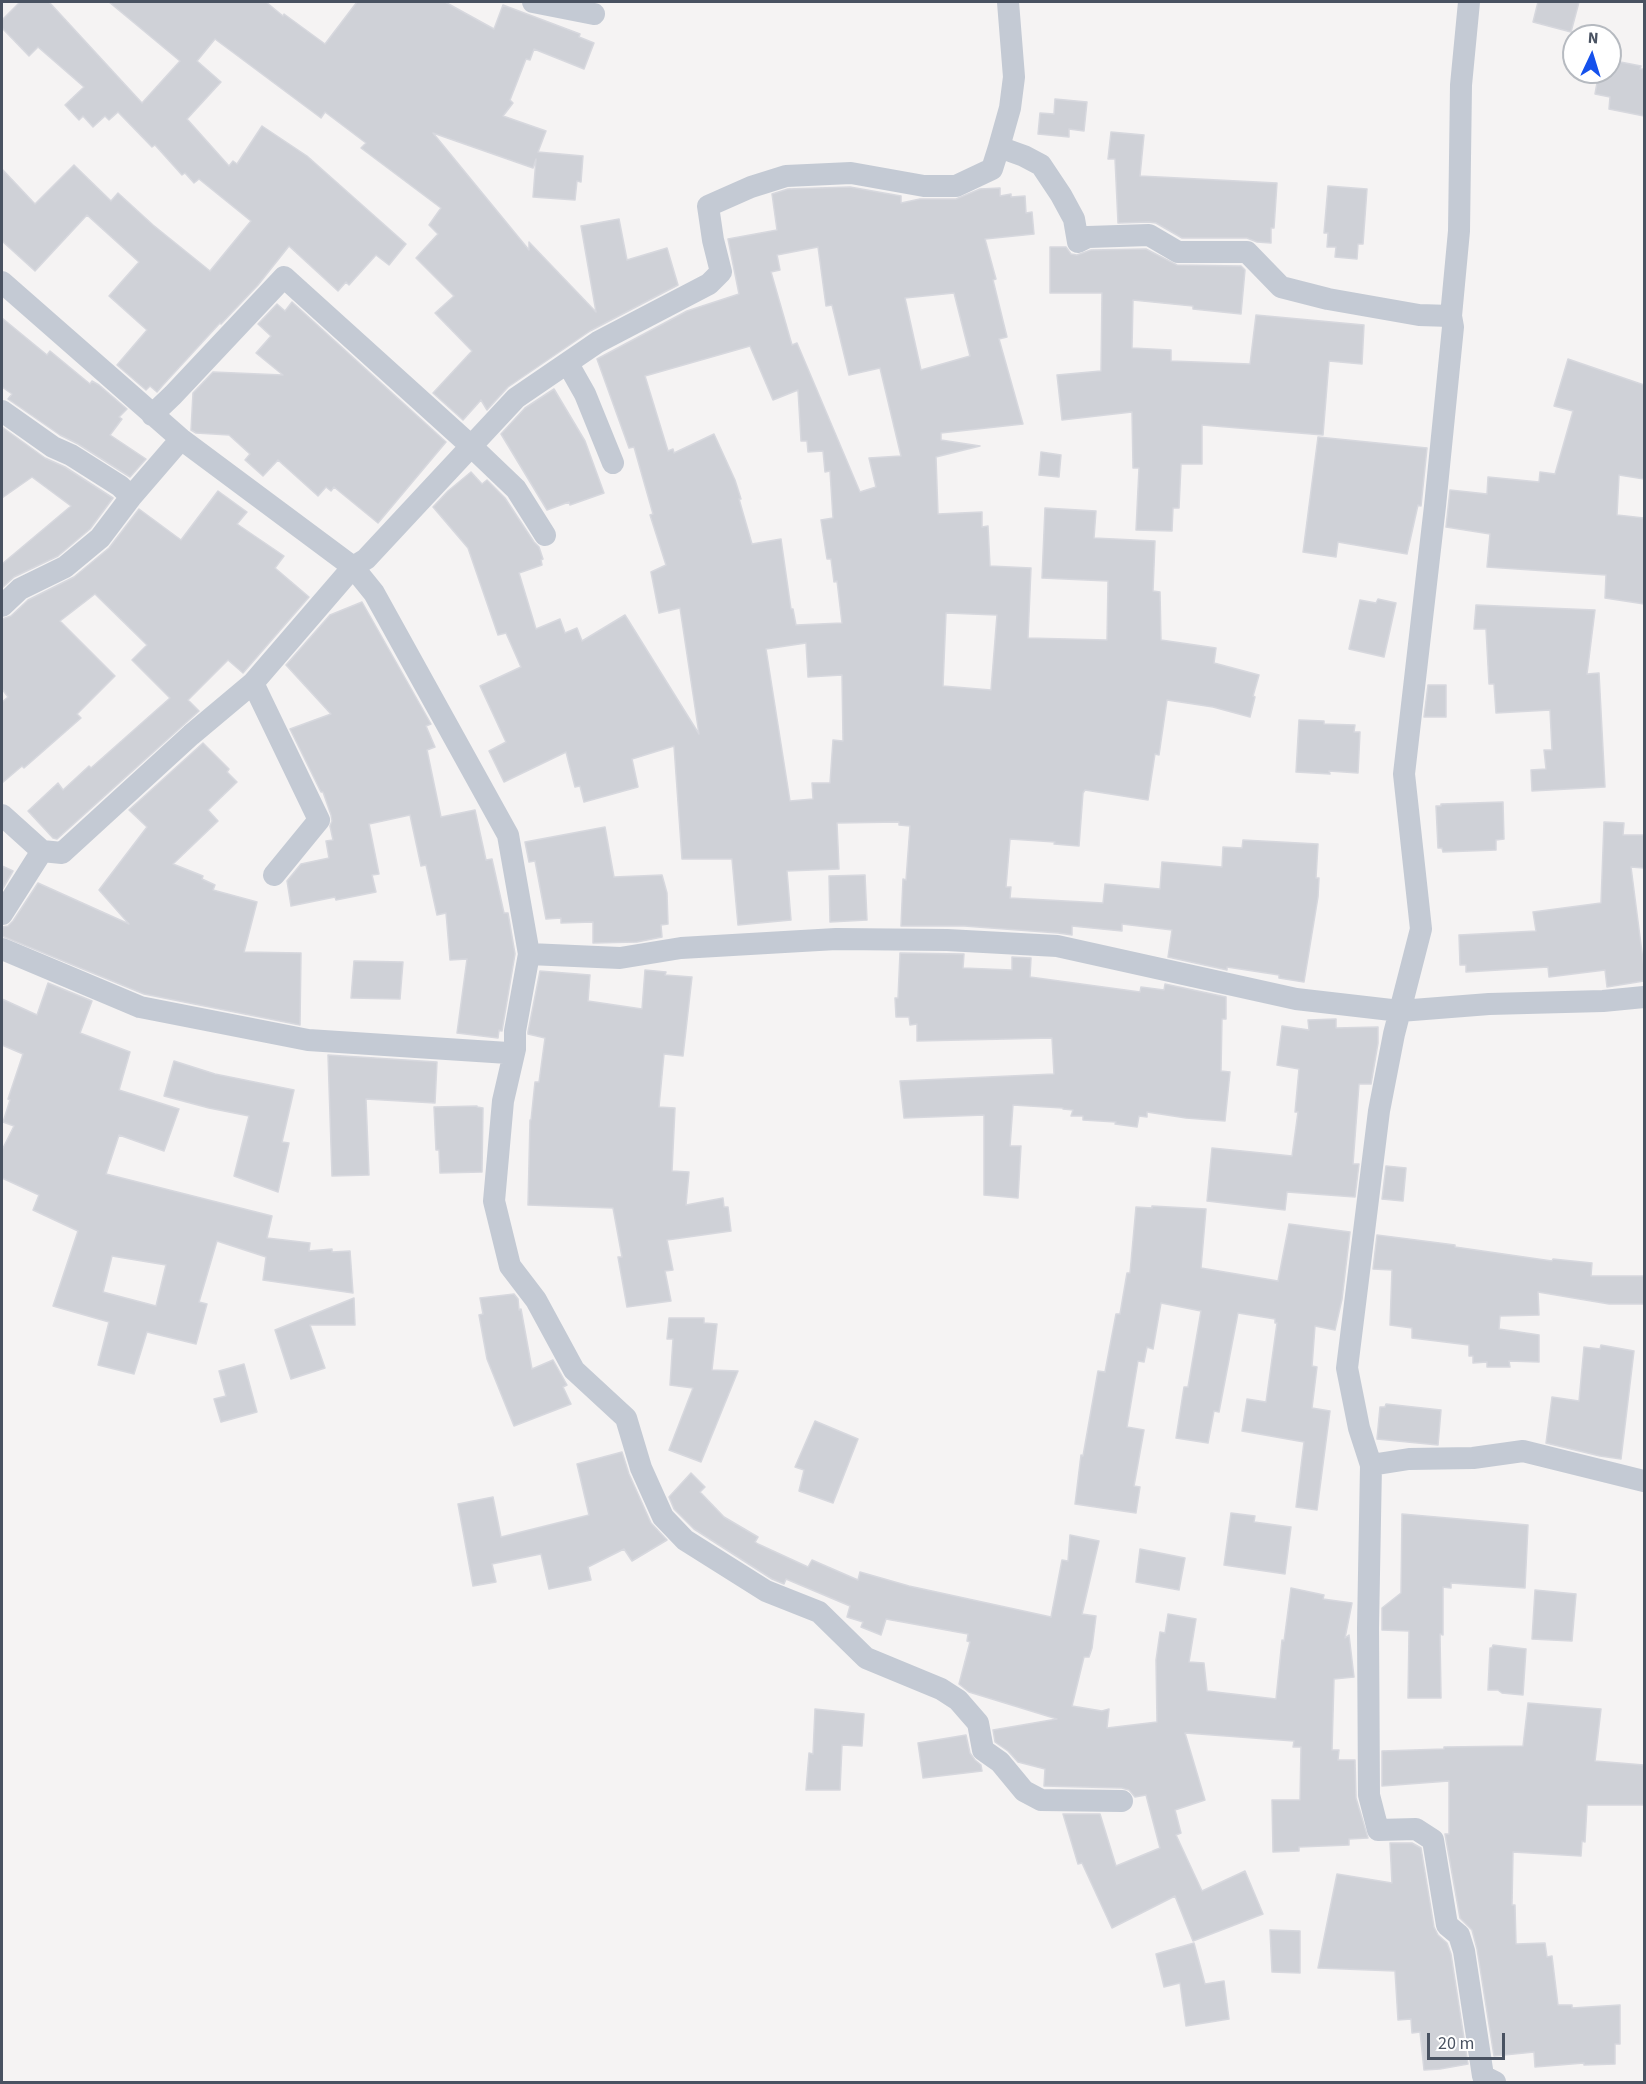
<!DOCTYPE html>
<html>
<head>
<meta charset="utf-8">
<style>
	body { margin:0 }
	#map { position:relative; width:1646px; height:2084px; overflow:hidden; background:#f5f3f3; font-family:"Source Sans 3",sans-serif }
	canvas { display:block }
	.frame { position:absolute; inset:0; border:3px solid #495261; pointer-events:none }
	.north { position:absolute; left:1562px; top:24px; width:60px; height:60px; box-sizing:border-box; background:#fff; border:2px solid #b6bac0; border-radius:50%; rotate:4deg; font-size:16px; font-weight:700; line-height:24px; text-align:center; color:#495261 }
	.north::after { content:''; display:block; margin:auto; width:21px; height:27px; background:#1551ec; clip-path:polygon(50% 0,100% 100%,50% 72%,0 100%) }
	.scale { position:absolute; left:1427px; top:2033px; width:78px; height:27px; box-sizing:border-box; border:3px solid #495261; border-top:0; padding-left:8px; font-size:18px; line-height:21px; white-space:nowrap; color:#495261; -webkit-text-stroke:4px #fff; paint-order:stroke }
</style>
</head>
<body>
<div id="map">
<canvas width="1646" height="2084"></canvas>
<div class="frame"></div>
<div class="north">N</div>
<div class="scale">20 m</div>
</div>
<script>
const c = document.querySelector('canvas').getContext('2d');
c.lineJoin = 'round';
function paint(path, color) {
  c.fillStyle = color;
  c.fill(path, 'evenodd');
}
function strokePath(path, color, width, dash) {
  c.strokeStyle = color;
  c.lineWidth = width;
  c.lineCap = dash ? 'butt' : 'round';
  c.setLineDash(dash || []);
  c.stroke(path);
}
const building = new Path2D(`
	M20 2H49L142 103 180 61 109 2H266L283 16 284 14 325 44 357 2H445L494 29 503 5 580 34 579 37 594 43 584 69 534 49 530 60 526 59 510 100 513 103 503 116 546 131 538 152 583 156 581 182 577 181 575 200 533 197 536 159 533 168 433 133 529 250V242L596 312 581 226 619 219 627 260 667 248 678 285 590 331 508 387 487 410 481 400 463 420 433 393 472 351 435 313 454 296 416 258 438 234 429 225 441 208 361 148 366 143 325 112 321 118 215 39 197 61 221 82 187 119 229 166 233 161 237 164 262 126 307 156 406 244 389 265 376 255 349 285 346 282 338 291 289 246 258 285 221 324 220 323 163 385 157 392 150 386 146 390 117 365 147 330 109 296 139 262 87 215 35 271 2 241V169L35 204 74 165 111 201 118 193 153 225 210 271 251 221 199 179 194 183 185 173 182 175 155 145 152 147 118 112 109 120 105 116 93 127 83 116 79 120 65 105 84 87 38 47 29 56 2 28V20Z
	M1538 2H1579L1571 32 1533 22Z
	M1610 60 1641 66 1640 69H1644V116L1609 109 1610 97 1595 94 1599 72H1610Z
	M1055 99 1087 102 1084 131 1069 129V137L1038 134 1040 113 1054 114Z
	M1111 132 1144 135 1140 176 1277 183 1274 228H1271V243L1257 242 1247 238H1182L1156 223 1149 222 1118 223 1115 159H1108Z
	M1328 186 1367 189 1363 244H1358L1357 259 1335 257 1336 247H1327L1328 233H1324Z
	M850 187 901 196V203L920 199H956L980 189 1000 188V196L1011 194V197L1025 196 1026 213 1032 212 1034 234 985 239 996 279 993 280 1007 337 999 339 1023 424 941 433V440L980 446 936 457 938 514 982 512V527L988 526 990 566 1031 568 1028 638 1107 640 1108 581 1042 578 1045 508 1096 511 1094 538 1155 541 1153 591 1160 592 1161 640 1216 648 1214 663 1259 675 1253 696 1255 697 1250 717 1213 707 1167 700 1159 755 1155 754 1148 800 1085 790 1083 793 1079 846 1054 844 1055 842 1010 839 1006 887H1011L1010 898 1103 903 1105 884 1160 889 1162 862 1222 867 1223 847 1242 848 1243 840 1318 844 1316 878H1319L1318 897 1304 982 1279 978V975L1227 967V970L1168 957 1172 930 1122 924V931L1072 926V935L1058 933 964 926H901L903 879 906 880 910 826 899 825V822L837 823 839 869 787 871 791 920 738 925 732 859H682L674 746 632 759 638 787 584 802 580 786 575 787 566 752 504 782 489 751 506 742 480 686 521 667 506 633 498 635 468 548 433 507 448 491 471 472 482 484 487 480 505 498 534 542 539 547 543 559 541 560 542 565 519 573 536 629 560 619 565 633 577 628 582 641 625 615 699 734 680 608 659 613 651 572 666 565 650 515 653 514 634 447 629 448 597 359 687 311 739 294 728 239 777 230 772 194 788 189ZM818 247 826 306 832 305 849 375 880 368 901 456 869 458 876 487 860 492 797 343 792 345 771 272 780 270 777 255ZM954 293 970 356 921 370 905 298ZM750 346 773 400 798 390 801 441H807L808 452 823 451 825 472 830 471 833 518 821 520 827 559H831L834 582 837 581 842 623 796 625 793 609H791L781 539 752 544 739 499H741L735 480 714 434 674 453 673 449 668 451 645 376ZM946 613 997 615 991 690 943 686ZM806 643 808 677 842 675 843 741 833 740 830 783H812L813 799 790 801 766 649Z
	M1050 247H1066L1071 254 1077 255 1091 250 1146 249 1177 265 1241 266 1245 270 1241 314 1193 309V306L1133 300 1132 348 1171 350V361L1250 364 1256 315 1364 325 1362 364 1329 361 1323 435 1202 425V464H1181L1179 508H1173L1172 531 1136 530 1139 468H1133L1132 412 1062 420 1057 375 1101 371 1102 293H1050Z
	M292 302 446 442 378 523 334 487 331 491 326 487 318 496 278 460 263 476 245 460 250 454 229 435 196 433 191 430 193 393 213 372 283 375 256 353 271 336 258 324 277 304 285 311Z
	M2 318 47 355 50 351 90 384 92 381 99 385 127 409 119 417 122 419 110 435 146 459 130 477 78 444 60 435 8 399 12 394 2 387Z
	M1568 359 1644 385V479L1619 475 1617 515 1644 518V604L1605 598 1606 575 1487 567 1490 534 1446 527 1450 490 1487 494 1488 477 1539 482 1540 472 1555 474 1573 411 1554 406Z
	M554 389 585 441 604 493 570 505 569 502 547 510 501 434 525 408Z
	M2 427 45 458 65 467 113 498 90 529 58 556 14 577 2 588V564L71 506 32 477 2 498Z
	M1318 437 1427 448 1421 506 1418 505 1407 554 1338 542 1336 557 1303 552Z
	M1041 452 1061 455 1059 477 1039 475Z
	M218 491 247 512 237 524 284 556 275 568 309 597 243 673 228 660 188 700 199 711 57 839 53 838 28 811 58 783 63 790 89 766 91 768 170 698 132 660 147 645 95 594 60 621 115 676 77 714 81 718 24 768 22 766 2 783V702L8 697 2 689V619L11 616 28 600 74 577 109 548 139 509 181 540Z
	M1378 599 1396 603 1384 657 1349 649 1360 600 1376 603Z
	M362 602 431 724 426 726 435 747 427 750 441 817 475 810 486 860 492 859 504 913H508L515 954 502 1031 499 1030 498 1038 457 1033 467 959 450 960 446 913 437 915 426 865 421 866 410 815 369 824 379 874 372 875 376 892 336 900 335 897 291 906 287 881 301 864 329 858 326 841 333 840 330 826 332 821 331 815 323 792H321L290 729 331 714 286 665 330 615Z
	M1476 605 1595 610 1587 674 1599 673 1605 787 1532 791 1531 770 1546 769 1544 750H1552L1550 710 1496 713 1494 684H1489L1486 629H1474Z
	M1428 685H1446V717H1424Z
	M1299 720 1324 721V724L1355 725 1354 732H1360L1358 773 1329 771 1330 774 1296 772Z
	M203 743 229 769 227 772 237 782 208 810 218 821 173 864 203 876 202 879 215 885 213 890 257 902 244 952 301 953 300 1025 144 994 2 936V927L8 926 13 921 38 883 129 924 99 890 147 827 129 810Z
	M1503 802 1504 839 1496 840V850L1443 852 1442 848H1438L1436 806H1441V804Z
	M1604 822 1624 823 1623 835H1644V868L1631 867 1644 968V981L1607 987 1605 970 1549 977 1548 967 1466 972V965H1460L1459 935 1536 931 1533 912 1601 903Z
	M605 827 614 877 662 875 667 893 668 924 661 925 662 937 637 942 593 943V922L561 923V918L546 919 535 861 529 862 525 842Z
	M2 866 13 871 2 890Z
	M865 875 867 920 830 922 829 876Z
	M900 953 964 954 963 968 1012 970V957L1031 958 1030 977 1140 992 1141 987 1164 990 1165 984 1226 997V1019H1222L1221 1071 1230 1072 1225 1121 1186 1118 1147 1112V1117L1139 1116 1137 1127 1115 1124 1116 1122 1083 1120V1116H1071L1073 1110 1063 1109V1108L1013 1105 1010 1146H1021L1018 1198 984 1195V1115L904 1118 900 1081 1054 1074 1052 1038 917 1041V1024L910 1025 909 1017H896L895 998H898Z
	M354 961 403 962 400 999 351 998Z
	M645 970 666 972 665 975 692 977 683 1056 664 1054 659 1107 675 1108 672 1171 689 1172 686 1205 723 1198 724 1207H728L731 1231 667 1240 673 1270 665 1271 671 1301 627 1307 618 1257H622L613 1208 528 1205 530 1120H531L535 1082H539L545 1038 528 1034V1032L540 971 590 975 588 1001 642 1009Z
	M48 983 92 1001 80 1033 130 1052 119 1090 179 1109 164 1151 119 1135 106 1174 272 1216 267 1238 310 1243 309 1251 332 1249V1252L350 1251 353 1293 263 1280 266 1257 217 1241 199 1302 207 1304 196 1344 147 1332 134 1374 98 1365 109 1322 53 1306 78 1231 33 1210 39 1195 2 1178V1150L14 1126 3 1122 10 1100 8 1099 23 1054 2 1045V999L37 1015ZM112 1256 166 1265 156 1306 103 1292Z
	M1336 1019V1028L1378 1027V1043L1371 1084H1359L1353 1164H1359L1355 1197 1287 1192 1285 1210 1207 1201 1212 1148 1292 1156 1298 1112H1295L1299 1069 1277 1065 1282 1026 1309 1030 1308 1020Z
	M328 1055 437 1062 435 1103 366 1099 369 1175 332 1176Z
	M174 1061 215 1074 294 1090 282 1142 289 1143 278 1192 234 1176 249 1116 209 1108 164 1096Z
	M477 1106V1107L483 1108 482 1172 440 1173 439 1150H436L434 1107Z
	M1386 1166 1406 1168 1403 1201 1382 1199Z
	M1152 1206 1206 1209 1201 1268 1278 1281 1289 1224 1350 1232 1342 1299 1335 1330 1315 1326 1312 1366 1317 1367 1312 1408 1330 1411 1317 1510 1296 1507 1304 1442 1242 1431 1247 1399 1266 1402 1277 1323H1275V1319L1238 1313 1219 1412 1214 1411 1208 1443 1176 1438 1184 1387H1188L1201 1311 1161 1303 1153 1349 1147 1347 1144 1362 1138 1361 1127 1427 1144 1430 1134 1486 1140 1487 1136 1513 1075 1504 1081 1455 1083 1456 1098 1371 1105 1372 1116 1314H1120L1127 1273H1130L1136 1207 1152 1208Z
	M1377 1235 1455 1245V1247L1552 1261 1553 1259 1592 1263 1591 1276H1644V1304H1609L1538 1292 1539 1315 1500 1316 1499 1329 1539 1335V1362L1509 1361 1510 1367H1487V1362L1473 1363V1356H1469V1345L1412 1338V1328L1390 1325 1392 1270 1373 1269Z
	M514 1294 518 1299 519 1310 521 1309 532 1369 553 1360 567 1385 563 1387 571 1404 514 1426 487 1359 479 1315 483 1314 480 1298Z
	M354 1298 355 1325H310L325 1368 291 1379 275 1330Z
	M669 1318H704V1323L717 1324 712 1370 738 1371 701 1462 669 1450 693 1388 670 1385 673 1339H667Z
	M1601 1345 1634 1351 1621 1459 1600 1456 1546 1443 1552 1397 1579 1401 1584 1347 1600 1349Z
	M244 1364 257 1412 221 1422 214 1399 226 1396 219 1371Z
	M1386 1404 1441 1410 1438 1445 1377 1439 1380 1407H1385Z
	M815 1421 858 1439 833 1503 799 1491 804 1470 795 1467Z
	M622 1452 629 1474 651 1523 667 1540 632 1561 624 1549 588 1567 591 1580 549 1589 541 1554 492 1564 496 1582 473 1586 458 1504 493 1497 501 1537 589 1515 577 1464Z
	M691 1473 705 1487 700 1492 724 1517 758 1537 755 1542 758 1544 808 1567 812 1560 858 1580 860 1572 909 1586 1051 1617 1062 1560 1068 1561 1070 1535 1099 1541 1082 1614 1096 1616 1092 1648 1089 1657H1084L1072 1706 1102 1711 1109 1709 1107 1728 1157 1722 1156 1660 1160 1632 1165 1633 1168 1614 1196 1619 1189 1662 1204 1663 1207 1691 1276 1699 1282 1640 1284 1641 1291 1588 1324 1595 1323 1599 1352 1603 1345 1638 1349 1635 1354 1677 1334 1679 1332 1750H1339L1338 1760H1355L1356 1798 1368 1838 1349 1839V1845L1299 1847V1851L1273 1852 1272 1800H1300L1301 1747H1293L1294 1741 1185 1733 1205 1800 1175 1810 1181 1833 1176 1835 1202 1891 1245 1871 1263 1914 1193 1941 1175 1896 1112 1928 1082 1863 1078 1864 1063 1814H1100L1116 1866 1160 1848 1146 1795 1135 1797 1129 1790 1122 1788 1044 1786 1045 1769 1018 1762 1008 1751 995 1742 993 1730 1057 1719 969 1692 959 1684 970 1642 967 1641 968 1634 886 1619 881 1635 861 1627 863 1622 847 1617 850 1606 786 1579 784 1584 772 1579 694 1529 674 1509 669 1497Z
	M1231 1513 1255 1516 1254 1522 1291 1527 1285 1574 1224 1565Z
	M1402 1514 1528 1525 1525 1588 1451 1583V1588L1443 1587V1635L1440 1634 1441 1698H1408L1409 1631 1382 1630V1608L1401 1593Z
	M1140 1549 1185 1558 1179 1590 1136 1582Z
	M1535 1590 1576 1594 1572 1641 1532 1639Z
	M1493 1645 1526 1649 1523 1695 1502 1693 1498 1690H1488L1490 1648H1492Z
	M1528 1703 1601 1709 1595 1761 1644 1765V1805H1587L1585 1842 1582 1841 1581 1856 1513 1852 1512 1905H1515L1516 1944 1545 1943 1547 1957 1552 1956 1558 2005H1572V2008L1620 2005V2044H1615V2064L1584 2065V2063L1535 2067 1534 2052 1494 2056 1477 1949 1472 1930 1460 1918 1445 1834H1449V1781L1382 1786V1751L1444 1749V1747L1523 1746Z
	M815 1709 864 1714 862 1746 842 1745 840 1790H806L809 1753 813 1754Z
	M966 1735 970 1753 975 1760 981 1765 982 1771 923 1778 918 1743Z
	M1390 1843H1412L1421 1848 1434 1927 1438 1935 1447 1943 1451 1954 1468 2064 1440 2069 1424 2070 1420 2032 1412 2033 1411 2019 1398 2020 1395 1971 1318 1968 1337 1874 1392 1883Z
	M1270 1930 1300 1931V1973L1272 1972Z
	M1194 1943 1205 1984 1224 1981 1229 2019 1186 2026 1180 1983 1164 1987 1156 1954Z`);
paint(building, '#cfd1d7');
strokePath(building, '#d7d8de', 1.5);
strokePath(new Path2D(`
	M533 2 594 14
	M1469 2 1461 85 1459 231 1451 316 1453 327 1435 506 1404 774 1421 929 1394 1034 1379 1111 1347 1368 1359 1428 1371 1465 1368 1628 1369 1795 1378 1830 1416 1829 1433 1840 1447 1925 1459 1935 1464 1951 1483 2076 1495 2082
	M999 147 1010 108 1014 77 1008 2
	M2 282 181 439 353 567 374 593 508 835 529 954 620 958 681 948 836 939 947 940 1057 946 1296 999 1400 1011 1489 1004 1603 1001 1644 997
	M568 364 585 394 613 463
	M2 411 53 447 71 455 120 486 131 497
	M152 415 173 395 284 277 471 446 516 489 545 535
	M2 606 20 589 65 567 100 538 131 497 181 439
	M253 683 319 820 274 875
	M2 815 42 851 2 914
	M42 851 62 853 191 735 253 683 353 567 366 559 516 398 598 342 709 284 721 272 713 240 708 206 751 187 786 176 851 173 924 186H956L992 169 999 147 1024 156 1041 165 1061 195 1074 219 1078 242 1088 237 1149 235 1178 252H1247L1281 287 1328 299 1419 315 1451 316
	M2 949 140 1007 308 1040 508 1053 515 1049
	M529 954 515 1031V1049L503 1101 494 1201 510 1266 536 1300 574 1370 626 1418 641 1468 663 1517 685 1540 766 1591 819 1612 866 1658 941 1689 958 1700 978 1723 983 1750 1000 1762 1024 1791 1041 1800 1122 1801
	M1371 1465 1409 1459 1473 1458 1523 1451 1644 1481`), '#c4cad4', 22);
</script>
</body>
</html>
